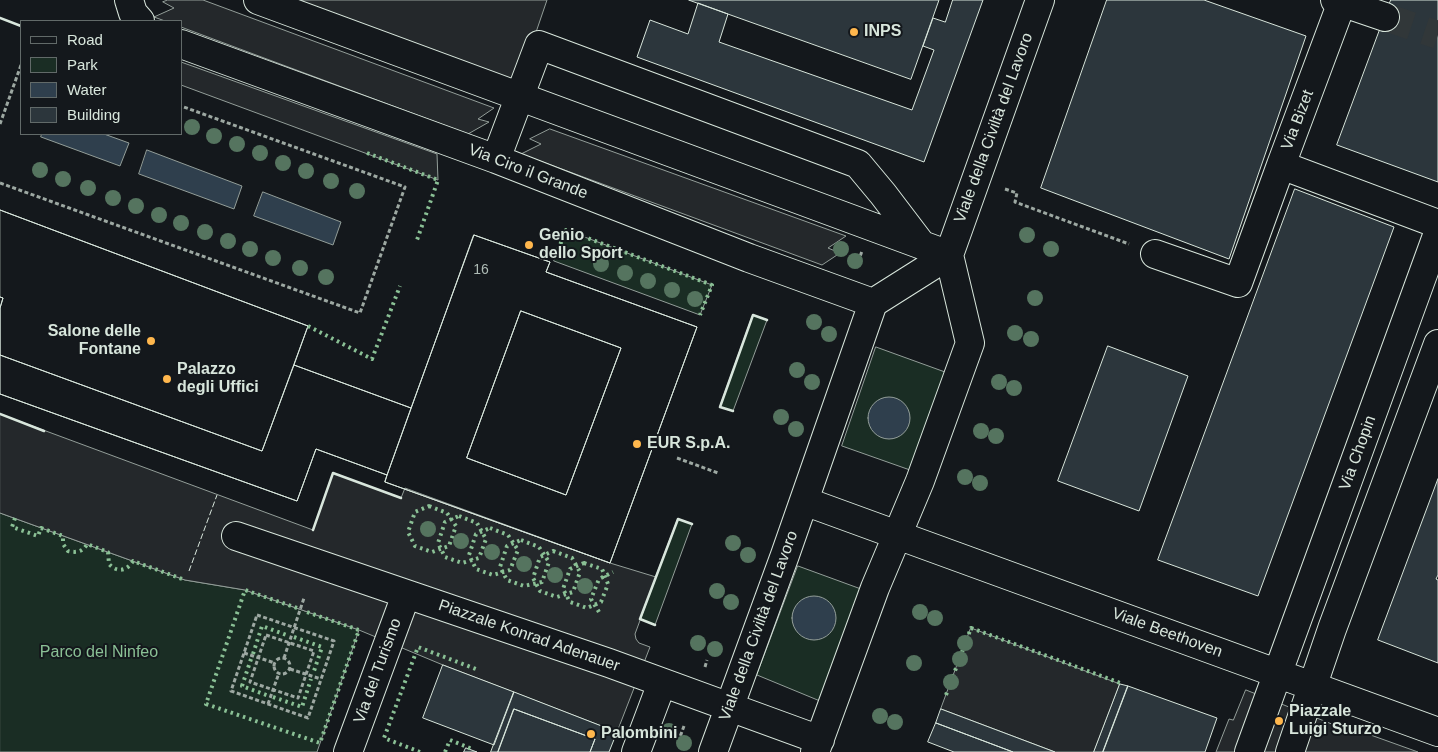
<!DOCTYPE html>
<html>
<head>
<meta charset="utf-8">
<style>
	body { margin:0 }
	#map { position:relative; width:1438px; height:752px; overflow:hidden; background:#14181c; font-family:Helvetica,sans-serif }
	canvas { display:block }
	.legend { position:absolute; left:20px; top:20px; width:162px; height:115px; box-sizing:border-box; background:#14181c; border:1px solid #626a69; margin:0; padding:6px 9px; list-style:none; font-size:15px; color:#d8e6dc }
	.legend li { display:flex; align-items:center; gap:10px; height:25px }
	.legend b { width:25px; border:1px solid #626a69 }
</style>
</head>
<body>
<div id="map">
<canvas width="1438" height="752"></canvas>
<ul class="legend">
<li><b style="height:6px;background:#14181c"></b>Road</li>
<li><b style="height:14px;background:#1a2d24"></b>Park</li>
<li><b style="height:14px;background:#2f3f4d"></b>Water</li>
<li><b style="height:14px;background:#2c363c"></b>Building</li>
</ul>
</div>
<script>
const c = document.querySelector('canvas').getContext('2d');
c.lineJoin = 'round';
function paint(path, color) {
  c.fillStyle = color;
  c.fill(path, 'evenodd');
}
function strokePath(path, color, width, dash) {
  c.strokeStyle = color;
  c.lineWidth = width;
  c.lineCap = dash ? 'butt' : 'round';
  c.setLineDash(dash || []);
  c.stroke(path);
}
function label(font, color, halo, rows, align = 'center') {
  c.font = font + ' Helvetica,sans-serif';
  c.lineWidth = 4;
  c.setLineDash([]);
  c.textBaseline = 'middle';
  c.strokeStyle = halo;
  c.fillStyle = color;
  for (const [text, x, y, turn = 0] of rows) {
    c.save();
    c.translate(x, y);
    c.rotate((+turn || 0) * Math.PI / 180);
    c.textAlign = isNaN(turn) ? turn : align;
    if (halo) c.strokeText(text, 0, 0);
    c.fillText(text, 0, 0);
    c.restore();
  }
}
const green = new Path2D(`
	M566 230 712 285 700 315 554 261Z
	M753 315 767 320 733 411 720 407Z
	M876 347 945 372 910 470 842 446Z
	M0 513 185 580 245 590 359 630 317 752H0Z
	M678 519 692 524 655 625 640 619Z
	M798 566 861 589 820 701 757 675Z`);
paint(green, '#1a2d24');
strokePath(green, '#939e99', 1);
const parking = new Path2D(`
	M168 0H203L494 108 478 119 489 122 468 134 181 27V21H165L154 17 174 8 163 2Z
	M303 0H547L519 82 306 8Z
	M181 62 437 154 438 180 181 85Z
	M550 129 846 236 828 248 840 253 822 265 521 154 541 144 530 139Z
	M0 414 313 530 333 473 401 498 405 488 610 563 656 577 635 634 636 639 639 643 650 647 617 732 443 665 359 630 245 590 185 580 0 513Z
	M971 628 1120 684 1094 752H1055L941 709Z
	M1246 690 1352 732 1354 729 1418 752H1216L1229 719 1233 720Z`);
paint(parking, '#24282b');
strokePath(parking, '#939e99', 1);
const water = new Path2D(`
	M42 134H104L129 143 120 166 41 137Z
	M147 150 242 186 234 209 139 174Z
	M263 192 341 222 333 245 254 216Z
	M868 418a21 21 0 1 1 42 0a21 21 0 1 1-42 0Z
	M792 618a22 22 0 1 1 44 0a22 22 0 1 1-44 0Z`);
paint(water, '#2f3f4d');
strokePath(water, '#939e99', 1);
const building = new Path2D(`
	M689 0H939L911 79Z
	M953 0H983L924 162 637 57 650 20 688 34 698 3 728 14 719 42 912 110 934 50 923 46 933 18 945 22Z
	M1107 0H1204L1306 36 1229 259 1041 188Z
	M1391 0H1438V182L1337 145Z
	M1295 189 1394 227 1258 596 1158 560Z
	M0 210 308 326 262 451 0 355V308L3 298 0 297Z
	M0 210 308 326 294 365 411 408 474 235 550 262 546 272 697 327 610 563 385 482 387 475 316 449 297 501 0 394V308L3 298 0 297ZM521 311 621 348 566 495 467 458Z
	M474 235 550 262 546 272 697 327 610 563 385 482ZM521 311 621 348 566 495 467 458Z
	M1108 346 1188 376 1139 511 1058 481Z
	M0 355 262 451 294 365 411 408 387 475 316 449 297 501 0 394Z
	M1438 479V575L1436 579 1438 580V663L1378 640Z
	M443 665 514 692 494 745 423 718Z
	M1120 684 1128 686 1103 752H1094Z
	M1128 686 1217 718 1205 752H1103Z
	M514 692 617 732 609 752H590L595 739 514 709 498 752H491Z
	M514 709 595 739 590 752H498Z
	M941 709 1055 752H1013L936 723Z
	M936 723 1013 752H954L928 742Z
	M466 748 477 752H464Z`);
paint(building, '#2c363c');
strokePath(building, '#d8e6dc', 1);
strokePath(new Path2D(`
	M1385 17 1438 35`), '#313739', 28, [28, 14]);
const minor = new Path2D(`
	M129 0 133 13 140 21
	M258 0 949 255
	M1335 0 1385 17
	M1342 2 1281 165 1438 224
	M181 44 496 159 749 258 873 303
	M496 159 539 45 858 164 883 194 921 244
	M1155 254 1238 283 1281 165
	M804 501 1438 732
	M236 536 609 663 820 740
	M348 752 403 603 406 599 414 597
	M636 752 662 683
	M713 752 785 555 873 303 949 255
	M815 752 875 588 920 481 970 343 949 255 1040 0
	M1249 752 1438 233
	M1290 752 1332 629 1438 344`);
strokePath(minor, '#d8e6dc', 30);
strokePath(new Path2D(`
	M0 124 21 65
	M0 183 360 313 405 187 181 106
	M1005 189 1017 193 1015 202 1129 244
	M856 268 862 251
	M677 458 718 473
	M257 615 334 641 308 718 231 691Z
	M266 635 314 651 298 698 250 682Z
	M244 653 275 663
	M284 658 304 598
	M274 666a8 8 0 1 1 16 0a8 8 0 1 1-16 0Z
	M705 667 707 660
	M290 669 321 679
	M268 704 279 673
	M684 726 680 737 688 740`), '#9da8a2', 3, [4, 2.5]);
strokePath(minor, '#14181c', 28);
strokePath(new Path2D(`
	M367 153 438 180 417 240
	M558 250 566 230 712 285 700 315
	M308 326 372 359 400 286
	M429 506 447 513 456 526 449 546 432 552 415 546 408 532 415 512Z
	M459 516 477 523 486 539 479 558 462 563 445 557 438 543 445 522Z
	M15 518 12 527 38 536 41 528 63 536V544L68 551C76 553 83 552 87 544L108 552 109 564C117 573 127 571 133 561L185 580
	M490 528 508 535 518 550 510 570 493 575 476 569 469 555 476 534Z
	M521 540 539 547 549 562 542 582 524 586 507 580 500 567 507 546Z
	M553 551 572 558 580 572 573 592 557 597 540 591 533 578 540 557Z
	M584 563 602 569 608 584 601 602 587 608 570 602 563 589 570 569Z
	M297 608 245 590 206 704 320 743 359 630 304 611
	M599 612 591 599 599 579 613 572
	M294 637 322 647 313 674
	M253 654 262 626 289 636
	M251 659 242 686 269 696
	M946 695 971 628 1123 684
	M273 697 302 707 311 679
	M420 752 384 738 418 647 476 669
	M445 752 450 740 472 749`), '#8ac095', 4, [2.5, 4]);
strokePath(new Path2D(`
	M189 571 217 495`), '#d8e6dc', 1, [6, 2.5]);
strokePath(new Path2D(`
	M0 18 21 26
	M733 411 720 407 753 315 767 320
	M0 414 44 431
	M313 530 333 473 401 498
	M655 625 640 619 678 519 692 524`), '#d8e6dc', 2.5);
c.fillStyle = '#55745f';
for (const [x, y] of [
	[192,127],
	[214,136],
	[237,144],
	[260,153],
	[283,163],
	[40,170],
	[306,171],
	[63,179],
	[331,181],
	[88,188],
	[357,191],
	[113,198],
	[136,206],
	[159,215],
	[181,223],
	[205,232],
	[1027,235],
	[228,241],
	[250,249],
	[841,249],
	[1051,249],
	[273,258],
	[855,261],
	[601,264],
	[300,268],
	[625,273],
	[326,277],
	[648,281],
	[672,290],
	[1035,298],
	[695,299],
	[814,322],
	[1015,333],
	[829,334],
	[1031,339],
	[797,370],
	[812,382],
	[999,382],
	[1014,388],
	[781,417],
	[796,429],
	[981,431],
	[996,436],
	[965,477],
	[980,483],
	[428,529],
	[461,541],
	[733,543],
	[492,552],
	[748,555],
	[524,564],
	[555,575],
	[585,586],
	[717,591],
	[731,602],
	[920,612],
	[935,618],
	[698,643],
	[965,643],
	[715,649],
	[960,659],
	[914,663],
	[951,682],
	[880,716],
	[895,722],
	[669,731],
	[684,743]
]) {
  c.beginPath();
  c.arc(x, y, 8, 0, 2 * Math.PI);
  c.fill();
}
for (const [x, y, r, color] of [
	[854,32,5,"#ffb74d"],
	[529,245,5,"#ffb74d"],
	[151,341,5,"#ffb74d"],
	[167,379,5,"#ffb74d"],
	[637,444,5,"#ffb74d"],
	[1279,721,5,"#ffb74d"],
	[591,734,5,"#ffb74d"]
]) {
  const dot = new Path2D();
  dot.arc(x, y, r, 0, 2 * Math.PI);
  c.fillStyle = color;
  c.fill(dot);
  strokePath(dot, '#14181c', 2);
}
label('14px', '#adbab4', null, [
	["16",481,270]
]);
label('bold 16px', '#d8e6dc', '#14181c', [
	["INPS",864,32],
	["Genio",539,236],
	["dello Sport",539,254],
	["Salone delle",141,332,"right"],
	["Fontane",141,350,"right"],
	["Palazzo",177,370],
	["degli Uffici",177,388],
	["EUR S.p.A.",647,444],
	["Piazzale",1289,712],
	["Luigi Sturzo",1289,730],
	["Palombini",601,734]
], 'left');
label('16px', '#d8e6dc', '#14181c', [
	["Via Bizet",1298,120,-69],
	["Viale della Civiltà del Lavoro",994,128,-70],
	["Via Ciro il Grande",528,172,21],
	["Via Chopin",1358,453,-70],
	["Viale della Civiltà del Lavoro",759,626,-70],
	["Viale Beethoven",1167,633,20],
	["Piazzale Konrad Adenauer",529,636,19],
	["Via del Turismo",378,671,-70]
]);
label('16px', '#8ac095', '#14181c', [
	["Parco del Ninfeo",99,653]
]);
</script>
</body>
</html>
